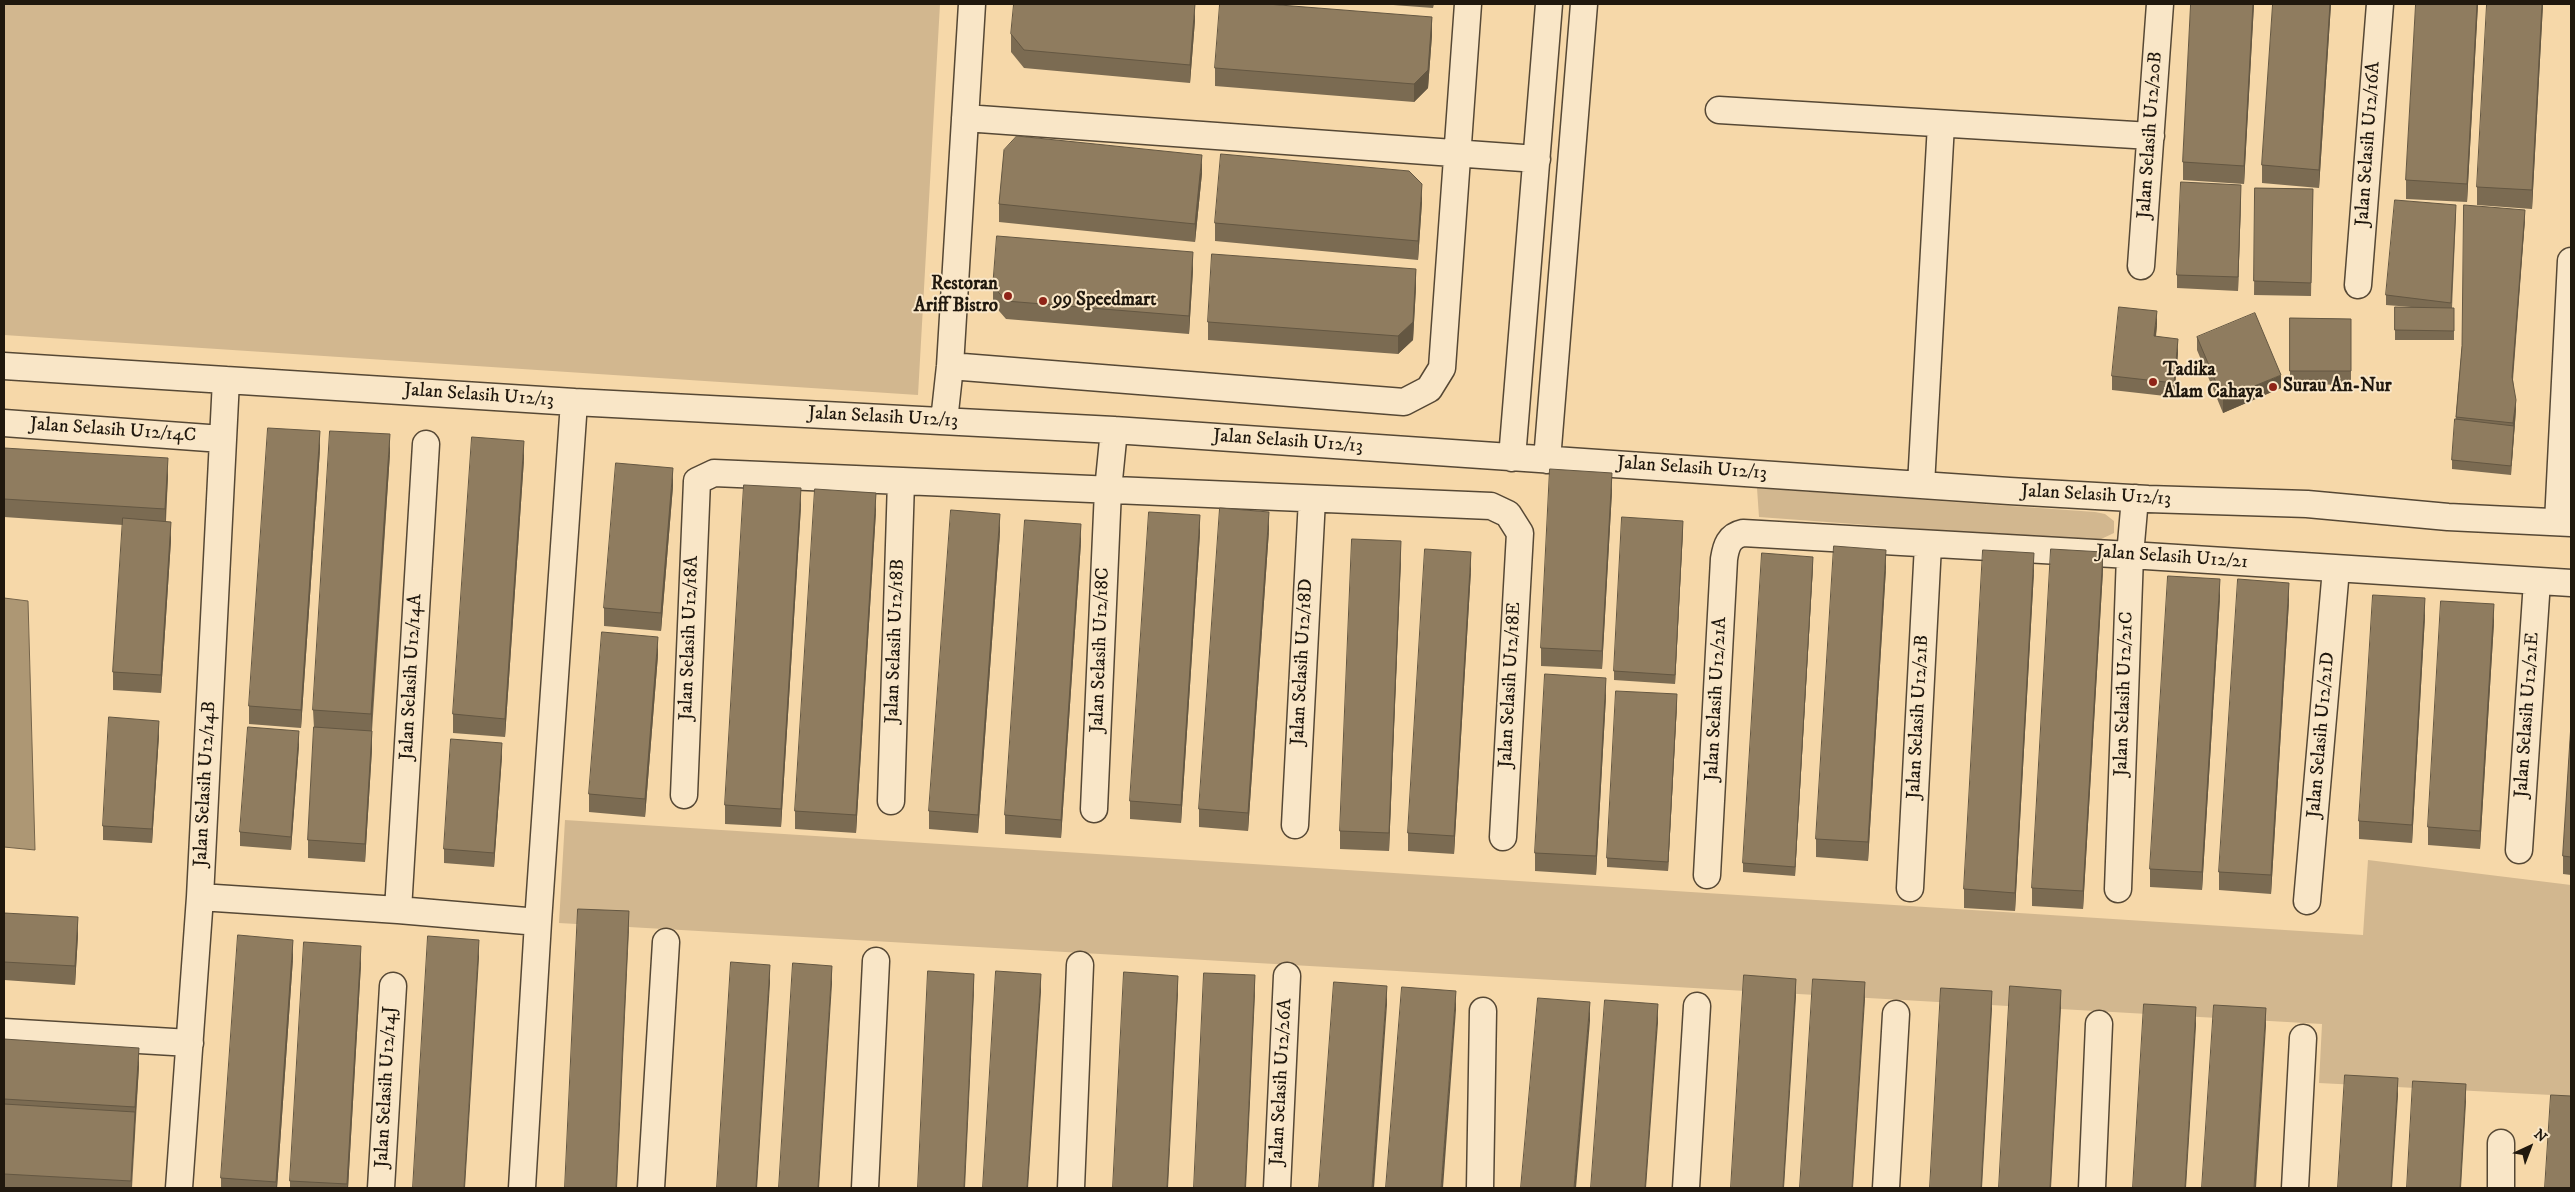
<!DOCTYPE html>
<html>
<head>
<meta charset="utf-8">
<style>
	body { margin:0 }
	#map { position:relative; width:2575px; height:1192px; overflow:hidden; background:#f6d8a9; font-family:"IM FELL DW Pica",serif }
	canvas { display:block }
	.frame { position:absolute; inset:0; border:5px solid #20180e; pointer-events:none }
	.north { position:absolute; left:2505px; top:1122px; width:50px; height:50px; -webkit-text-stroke:4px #f9e6c7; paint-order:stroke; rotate:43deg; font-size:14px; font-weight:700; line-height:20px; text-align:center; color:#20180e }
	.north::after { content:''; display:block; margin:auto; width:18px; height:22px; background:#20180e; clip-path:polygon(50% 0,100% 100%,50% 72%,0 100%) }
</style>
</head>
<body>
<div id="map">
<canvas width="2575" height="1192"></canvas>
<div class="frame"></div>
<div class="north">N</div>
</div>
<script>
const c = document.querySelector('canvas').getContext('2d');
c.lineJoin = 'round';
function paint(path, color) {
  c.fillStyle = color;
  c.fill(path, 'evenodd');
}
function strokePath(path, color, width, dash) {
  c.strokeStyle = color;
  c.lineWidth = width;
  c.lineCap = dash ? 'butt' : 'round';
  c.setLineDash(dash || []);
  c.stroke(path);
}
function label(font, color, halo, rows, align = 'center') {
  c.font = font + ' "IM FELL DW Pica",serif';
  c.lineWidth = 4;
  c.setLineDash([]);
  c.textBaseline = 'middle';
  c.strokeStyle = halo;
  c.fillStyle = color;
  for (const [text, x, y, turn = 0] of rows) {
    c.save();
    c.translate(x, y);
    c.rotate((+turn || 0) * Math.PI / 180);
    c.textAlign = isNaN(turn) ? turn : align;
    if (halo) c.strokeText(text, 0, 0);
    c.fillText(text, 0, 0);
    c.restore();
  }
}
paint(new Path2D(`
	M4 4H940L918 395 4 335Z
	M1757 488 2095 512 2105 514 2114 521V533L2099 540 2086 541 1759 517Z
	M565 820 2363 935 2368 860 2571 885V1096L2319 1083 2322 1024 559 923Z`), '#d2b78f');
const water = new Path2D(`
	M4 598 28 601 35 850 4 847Z`);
paint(water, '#ad9774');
strokePath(water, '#75644b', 1);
const minor = new Path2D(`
	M1719 110 2151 136
	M965 118 1537 159
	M2141 266 2160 4
	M2358 285 2380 4
	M4 366 574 402 1114 430 2009 491 2148 499 2307 504 2448 517 2571 523
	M950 366 1404 402 1429 389 1442 368 1468 4
	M944 421 950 366 972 4
	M4 423 222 439
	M1512 458 1549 4
	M1547 460 1584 4
	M1921 485 1941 124
	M2558 522 2571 261
	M684 795 697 481 714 473 1491 506 1508 514 1520 533 1503 837
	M891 801 901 481
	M1094 809 1108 490 1114 430
	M1295 825 1312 499
	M2519 850 2537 581
	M1707 875 1724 559C1726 546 1729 536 1743 533L2130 555 2571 583
	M1910 888 1928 545
	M2118 889 2130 555 2135 498
	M200 897 398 910 538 922
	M2307 901 2336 569
	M398 910 426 444
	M4 1032 190 1043
	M179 1188 200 897 226 380
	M381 1188 393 986
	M522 1188 538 922 574 402
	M651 1188 666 942
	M865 1188 876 961
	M1071 1188 1080 965
	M1277 1188 1287 976
	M1480 1188 1483 1011
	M1686 1188 1697 1006
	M1886 1188 1896 1014
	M2092 1188 2099 1024
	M2295 1188 2303 1038
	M2501 1188V1143`);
strokePath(minor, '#564835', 29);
strokePath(minor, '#f9e6c7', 26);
paint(new Path2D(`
	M1380 4H1434L1433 8Z
	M2191 4H2254L2244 184 2183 180V162Z
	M2273 4H2331L2319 188 2262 183V165Z
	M2416 4H2478L2467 202 2406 199V180Z
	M2543 4 2532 209 2477 205V187Z
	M1195 20 1190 83 1024 68 1011 52V34Z
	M1432 35 1428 88 1414 102 1215 86V68Z
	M1202 173 1195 242 999 222V204Z
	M2255 188 2313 189 2311 296 2254 295Z
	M2241 199 2238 291 2177 288V275Z
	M1422 202 1418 260 1215 241V223Z
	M2456 214 2452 308H2454V340H2395V307H2411L2386 305V295Z
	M2525 219 2513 380 2516 409 2511 475 2452 469V460L2462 346Z
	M1193 270 1189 334 1006 319 993 304V286Z
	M1416 287 1413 340 1398 354 1208 340V322Z
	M2290 318 2351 319V385L2290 384Z
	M2157 325 2156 337 2178 353 2174 397 2112 390V376Z
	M2197 337 2281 388 2223 413 2197 350Z
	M4 448 168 476 166 521 171 540 161 693 113 690V672L123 525 4 517Z
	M320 449 301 728 249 724V706Z
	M390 453 372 731V749L365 862 308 858V840L314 728 313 710Z
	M524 459 505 737 453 733V714Z
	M673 486 661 631 604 626V608Z
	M1612 491 1602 669 1541 666V648Z
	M801 506 781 827 725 824V805Z
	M876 511 856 833 795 829V811Z
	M1269 530 1248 831 1199 827V809Z
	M1683 530 1675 684 1614 680V671Z
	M1000 532 978 833 929 829V811Z
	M1200 533 1181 823 1130 819V801Z
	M1081 542 1061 838 1005 834V815Z
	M1401 559 1389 851 1340 849V831Z
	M1813 566 1795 876 1743 872V863Z
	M1886 568 1868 861 1816 857V839Z
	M1471 570 1454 854 1408 851V833Z
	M2103 570 2083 909 2032 906V888Z
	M2034 571 2015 911 1964 908V889Z
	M2220 597 2202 890 2150 887V869Z
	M2289 601 2271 894 2219 890V872Z
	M2425 616 2412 843 2359 839V821Z
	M2494 622 2480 849 2428 845V827Z
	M658 655 645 817 589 812V794Z
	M1606 696 1596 875 1535 871V853Z
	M1677 704 1668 871 1607 867V858Z
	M2571 724V875L2563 874V856Z
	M159 735 152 843 103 840V826Z
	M299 745 291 850 240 846V832Z
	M502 756 494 867 444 863V849Z
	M4 913 78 935 75 985 4 980Z
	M293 958 277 1188H221V1178Z
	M361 964 348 1188H290V1181Z
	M4 1039 139 1066 132 1188H4Z`), '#7b6b52');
paint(new Path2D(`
	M1195 4V20L1190 83V65Z
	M2253 4H2254L2244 184V166Z
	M2330 4H2331L2319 188V170Z
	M2477 4H2478L2467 202V184Z
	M2542 4H2543L2532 209V190Z
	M1432 17V35L1428 88 1414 102V84Z
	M1202 155V173L1195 242V224Z
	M1422 184V202L1418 260V241Z
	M2241 185V199L2238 291V277Z
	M2525 210V219L2512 387V377Z
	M1193 252V270L1189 334V316Z
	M1416 269V287L1413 340 1398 354V336Z
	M2157 311V325L2154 350V336Z
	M2178 339V353L2174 397V383Z
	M2281 375V388L2223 413V399Z
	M2516 400V409L2511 475 2513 423Z
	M320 431V449L301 728V710Z
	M390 434V453L371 732V714Z
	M524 441V459L505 737V719Z
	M168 458V476L165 527V509Z
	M673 468V486L661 631V613Z
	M1612 473V491L1602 669V651Z
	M801 488V506L781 827V809Z
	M876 493V511L856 833V815Z
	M1269 512V530L1248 831V813Z
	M1000 514V532L978 833V815Z
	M1200 515V533L1181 823V805Z
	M1683 521V530L1675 684V675Z
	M171 522V540L161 693V675Z
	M1081 524V542L1061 838V820Z
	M1401 541V559L1389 851V833Z
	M1886 550V568L1868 861V842Z
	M1471 552V570L1454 854V836Z
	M2103 552V570L2083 909V891Z
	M2034 553V571L2015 911V893Z
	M1813 557V566L1795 876V867Z
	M2220 579V597L2202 890V872Z
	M2289 583V601L2271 894V875Z
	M2425 598V616L2412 843V825Z
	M2494 604V622L2480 849V831Z
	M658 637V655L645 817V799Z
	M1606 678V696L1596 875V856Z
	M1677 694V704L1668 871V862Z
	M159 721V735L152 843V829Z
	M299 731V745L291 850V837Z
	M372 731V749L365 862V844Z
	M502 743V756L494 867V853Z
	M629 911V929L617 1188H616Z
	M78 917V935L75 985V966Z
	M293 940V958L277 1188H276Z
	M479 940V958L465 1188H464Z
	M361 946V964L348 1188H347Z
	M770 965V983L757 1188H756Z
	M832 966V984L819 1188H818Z
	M974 974V992L965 1188H964Z
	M1041 974V992L1028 1188H1027Z
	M1255 975V994L1246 1188H1245Z
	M1178 976V994L1168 1188H1167Z
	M1796 979V997L1784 1188H1783Z
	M1865 982V1000L1853 1188H1852Z
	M1387 986V1005L1374 1188H1372Z
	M2061 990V1008L2051 1188H2050Z
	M1456 991V1010L1443 1188H1441Z
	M1992 991V1009L1982 1188H1981Z
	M1590 1002V1021L1576 1188H1574Z
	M1658 1004V1023L1646 1188H1645Z
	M2196 1007V1026L2186 1188H2185Z
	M2266 1008V1026L2256 1188H2254Z
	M139 1048V1066L135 1125V1107Z
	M2398 1078V1096L2392 1188H2391Z
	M2466 1084V1102L2461 1188H2460Z
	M135 1112V1130L131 1188V1181Z`), '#645742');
const building = new Path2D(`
	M1014 4H1195L1190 65 1024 50 1011 34Z
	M1220 4H1267L1432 17 1428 70 1414 84 1215 68Z
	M2191 4H2253L2244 166 2183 162Z
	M2273 4H2330L2319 170 2262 165Z
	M2416 4H2477L2467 184 2406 180Z
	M2487 4H2542L2532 190 2477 187Z
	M1017 136 1202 155 1195 224 999 204 1004 150Z
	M1221 154 1409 171 1422 184 1418 241 1215 223Z
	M2181 182 2241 185 2238 277 2177 275Z
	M2255 188 2313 189 2311 283 2254 281Z
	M2395 200 2456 205 2451 303 2386 295Z
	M2464 205 2525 210 2512 377 2516 400 2513 423 2456 417 2462 346Z
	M997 236 1193 252 1189 316 1006 301 993 286Z
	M1212 254 1416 269 1413 322 1398 336 1208 322Z
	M2119 307 2157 311 2154 336 2178 339 2174 383 2112 376Z
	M2395 307 2454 308V331L2395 330Z
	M2255 313 2281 375 2223 399 2197 337Z
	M2290 318 2351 319V371H2290Z
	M2455 419 2514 426 2511 466 2452 460Z
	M268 428 320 431 301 710 249 706Z
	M330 431 390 434 371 714 313 710Z
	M472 437 524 441 505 719 453 714Z
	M4 448 168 458 165 509 4 499Z
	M616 463 673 468 661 613 604 608Z
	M1550 469 1612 473 1602 651 1541 648Z
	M744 485 801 488 781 809 725 805Z
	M815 489 876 493 856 815 795 811Z
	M1220 508 1269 512 1248 813 1199 809Z
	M951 510 1000 514 978 815 929 811Z
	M1149 512 1200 515 1181 805 1130 801Z
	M1622 517 1683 521 1675 675 1614 671Z
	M123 518 171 522 161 675 113 672Z
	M1025 520 1081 524 1061 820 1005 815Z
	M1352 539 1401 541 1389 833 1340 831Z
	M1834 546 1886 550 1868 842 1816 839Z
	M1425 549 1471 552 1454 836 1408 833Z
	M2051 549 2103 552 2083 891 2032 888Z
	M1983 550 2034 553 2015 893 1964 889Z
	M1762 553 1813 557 1795 867 1743 863Z
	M2168 576 2220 579 2202 872 2150 869Z
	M2238 579 2289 583 2271 875 2219 872Z
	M2373 595 2425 598 2412 825 2359 821Z
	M2441 601 2494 604 2480 831 2428 827Z
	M602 632 658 637 645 799 589 794Z
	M1545 674 1606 678 1596 856 1535 853Z
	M1616 691 1677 694 1668 862 1607 858Z
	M109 717 159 721 152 829 103 826Z
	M2571 724V857L2563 856Z
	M248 727 299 731 291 837 240 832Z
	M314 727 372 731 365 844 308 840Z
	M451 739 502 743 494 853 444 849Z
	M578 909 629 911 616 1188H565Z
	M4 913 78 917 75 966 4 962Z
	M238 935 293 940 276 1182 221 1178Z
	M428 936 479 940 464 1188H413Z
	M304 942 361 946 347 1184 290 1181Z
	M731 962 770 965 756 1188H717Z
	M793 963 832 966 818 1188H779Z
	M928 971 974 974 964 1188H918Z
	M996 971 1041 974 1027 1188H983Z
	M1124 972 1178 976 1167 1188H1113Z
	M1204 973 1255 975 1245 1188H1194Z
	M1744 975 1796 979 1783 1188H1731Z
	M1813 979 1865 982 1852 1188H1800Z
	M1334 982 1387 986 1372 1188H1319Z
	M2010 986 2061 990 2050 1188H1999Z
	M1402 987 1456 991 1441 1188H1386Z
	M1941 988 1992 991 1981 1188H1930Z
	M1538 998 1590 1002 1574 1188H1521Z
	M1605 1000 1658 1004 1645 1188H1591Z
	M2144 1004 2196 1007 2185 1188H2133Z
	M2214 1005 2266 1008 2254 1188H2202Z
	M4 1039 139 1048 135 1107 4 1099Z
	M2345 1075 2398 1078 2391 1188H2338Z
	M2413 1081 2466 1084 2460 1188H2407Z
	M2551 1095 2571 1096V1188H2545Z
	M4 1104 135 1112 131 1181 4 1174Z`);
paint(building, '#8f7c5f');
strokePath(building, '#645742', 1);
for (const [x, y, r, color] of [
	[1008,296,5,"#8f2418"],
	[1043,301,5,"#8f2418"],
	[2153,382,5,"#8f2418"],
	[2273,387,5,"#8f2418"]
]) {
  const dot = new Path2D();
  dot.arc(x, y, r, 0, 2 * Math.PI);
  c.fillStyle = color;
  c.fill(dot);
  strokePath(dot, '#f9e6c7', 2);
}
label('19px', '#20180e', '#f9e6c7', [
	["Jalan Selasih U12/20B",2151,135,-86],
	["Jalan Selasih U12/16A",2369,144,-86],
	["Jalan Selasih U12/13",479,396,4],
	["Jalan Selasih U12/13",883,418,3],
	["Jalan Selasih U12/14C",113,431,4],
	["Jalan Selasih U12/13",1288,442,4],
	["Jalan Selasih U12/13",1692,469,4],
	["Jalan Selasih U12/13",2096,496,3],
	["Jalan Selasih U12/21",2172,558,4],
	["Jalan Selasih U12/18A",690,638,-88],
	["Jalan Selasih U12/18B",896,641,-88],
	["Jalan Selasih U12/18C",1101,650,-88],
	["Jalan Selasih U12/18D",1303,662,-87],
	["Jalan Selasih U12/14A",412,677,-87],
	["Jalan Selasih U12/18E",1511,685,-87],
	["Jalan Selasih U12/21C",2125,694,-88],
	["Jalan Selasih U12/21A",1717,699,-87],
	["Jalan Selasih U12/21E",2528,715,-86],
	["Jalan Selasih U12/21B",1919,717,-87],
	["Jalan Selasih U12/21D",2322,735,-85],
	["Jalan Selasih U12/14B",206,784,-87],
	["Jalan Selasih U12/26A",1282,1082,-87],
	["Jalan Selasih U12/14J",387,1087,-87]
]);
label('bold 19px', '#20180e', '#f9e6c7', [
	["Restoran",998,285,"right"],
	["Ariff Bistro",998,307,"right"],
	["99 Speedmart",1053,301],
	["Tadika",2163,371],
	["Alam Cahaya",2163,393],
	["Surau An-Nur",2283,387]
], 'left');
</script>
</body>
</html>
